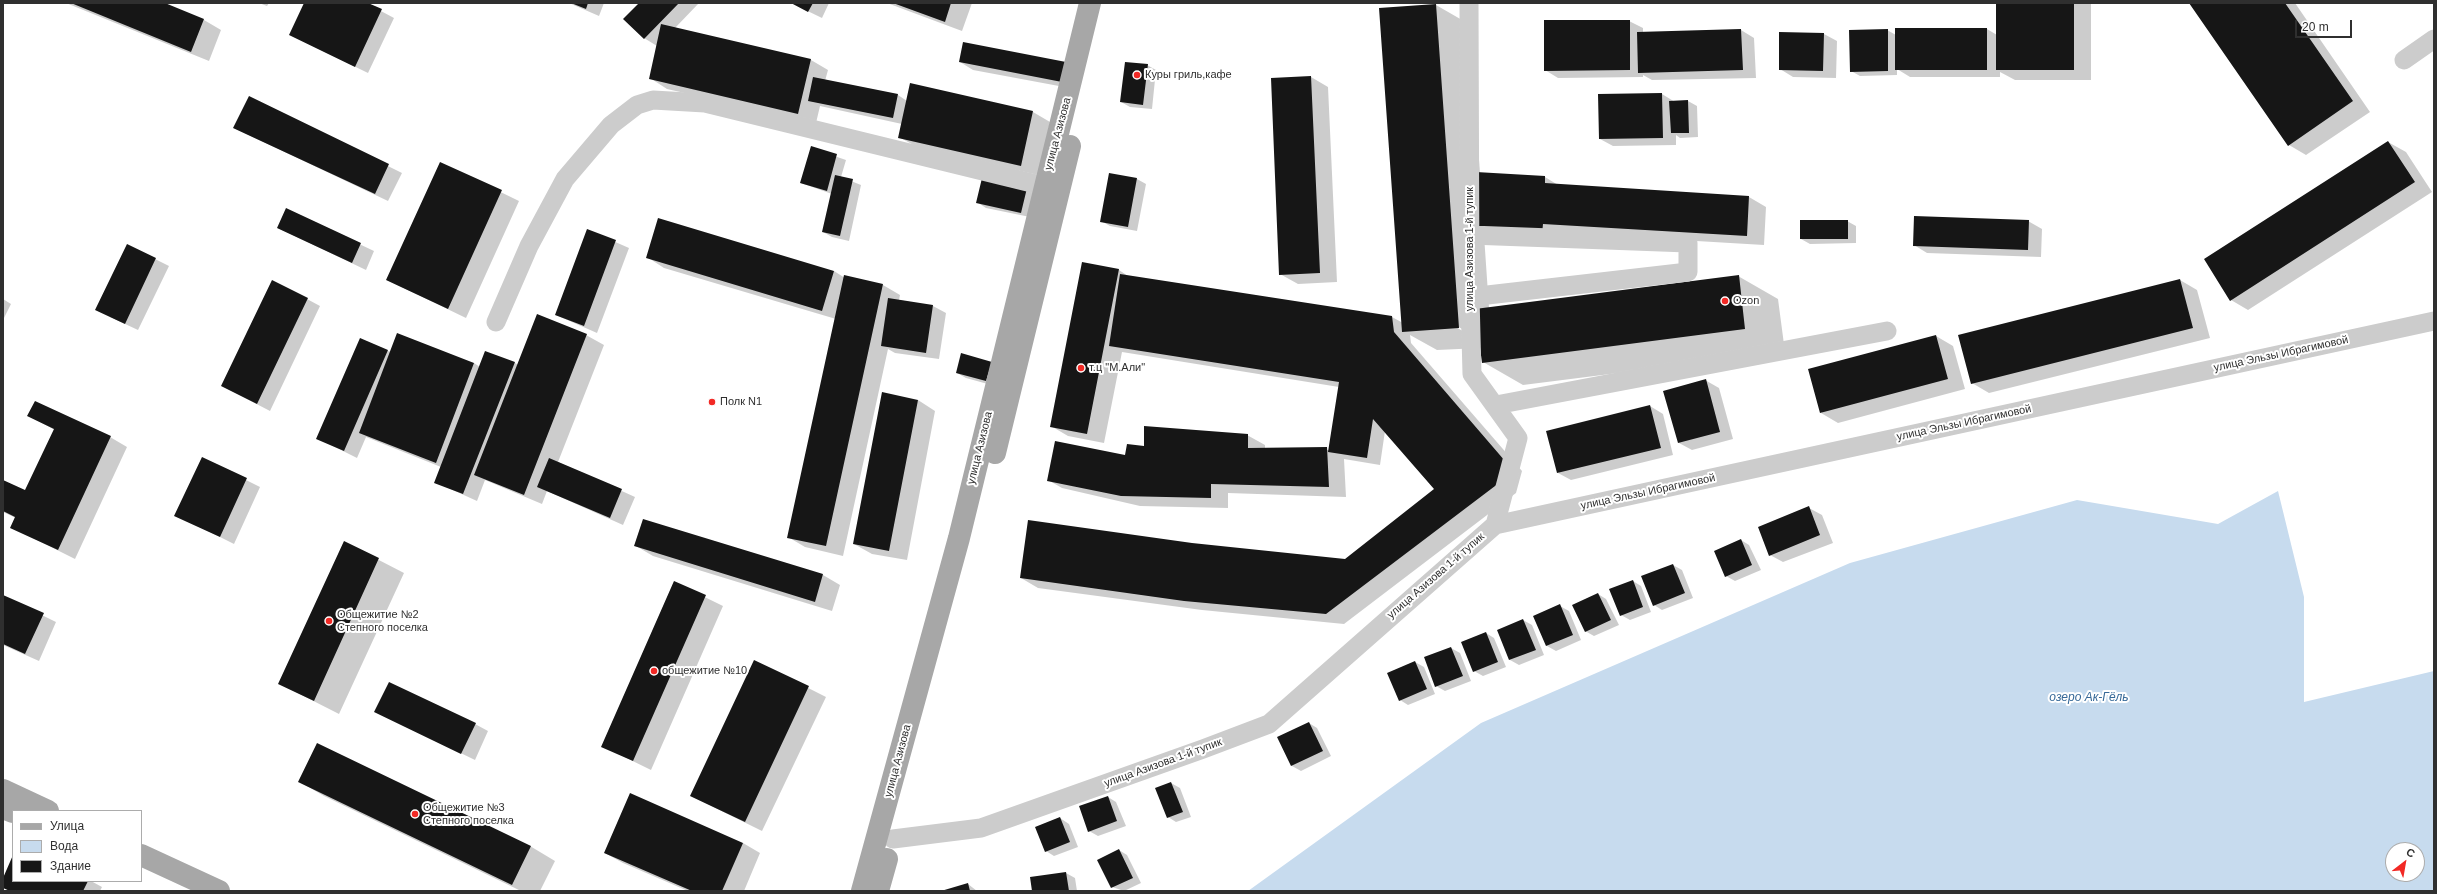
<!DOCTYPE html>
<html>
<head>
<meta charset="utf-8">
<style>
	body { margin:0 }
	#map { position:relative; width:2437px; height:894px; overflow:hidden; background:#fff; font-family:Helvetica,sans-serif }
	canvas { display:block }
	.frame { position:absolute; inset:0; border:4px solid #2f2f2f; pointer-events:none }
	.legend { position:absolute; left:12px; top:810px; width:130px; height:72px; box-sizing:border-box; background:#fff; border:1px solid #acacac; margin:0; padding:5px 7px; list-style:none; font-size:12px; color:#2f2f2f }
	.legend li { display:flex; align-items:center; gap:8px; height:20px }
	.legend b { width:20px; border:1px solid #acacac }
	.north { position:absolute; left:2385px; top:842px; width:40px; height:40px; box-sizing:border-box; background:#fff; border:1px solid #acacac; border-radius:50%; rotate:31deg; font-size:11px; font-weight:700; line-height:16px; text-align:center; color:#2f2f2f }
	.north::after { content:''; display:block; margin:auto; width:14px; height:18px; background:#f22925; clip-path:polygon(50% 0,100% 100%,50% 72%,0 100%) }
	.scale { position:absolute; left:2295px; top:20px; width:57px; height:18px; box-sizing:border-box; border:2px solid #2f2f2f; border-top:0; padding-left:5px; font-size:12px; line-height:14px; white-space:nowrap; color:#2f2f2f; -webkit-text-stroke:3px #fff; paint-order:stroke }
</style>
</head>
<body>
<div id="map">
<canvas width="2437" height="894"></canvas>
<div class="frame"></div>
<ul class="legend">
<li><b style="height:5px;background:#a7a7a7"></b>Улица</li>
<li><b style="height:11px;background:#c7dbee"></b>Вода</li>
<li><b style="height:11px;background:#161616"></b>Здание</li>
</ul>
<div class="north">С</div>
<div class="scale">20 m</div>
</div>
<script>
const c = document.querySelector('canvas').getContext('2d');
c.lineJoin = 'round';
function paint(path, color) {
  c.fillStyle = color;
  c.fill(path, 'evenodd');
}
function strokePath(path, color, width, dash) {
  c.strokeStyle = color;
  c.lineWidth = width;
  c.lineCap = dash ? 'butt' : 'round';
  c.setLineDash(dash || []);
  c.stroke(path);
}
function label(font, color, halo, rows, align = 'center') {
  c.font = font + ' Helvetica,sans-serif';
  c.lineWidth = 4;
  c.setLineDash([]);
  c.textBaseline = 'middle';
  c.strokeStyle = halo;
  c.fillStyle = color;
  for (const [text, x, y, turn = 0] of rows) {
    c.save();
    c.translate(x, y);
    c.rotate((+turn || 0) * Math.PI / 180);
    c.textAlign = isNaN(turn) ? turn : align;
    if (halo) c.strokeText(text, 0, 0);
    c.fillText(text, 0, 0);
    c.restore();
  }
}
paint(new Path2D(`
	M2278 491 2304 597V702L2434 671V891H1248L1481 723 1850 563 2077 500 2218 524ZM2393 850H2417V874H2393Z`), '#c7dbee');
paint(new Path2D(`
	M66 3H163L204 20 221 30 209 61Z
	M259 3H269L267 6Z
	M305 3H366L394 18 368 73 290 35Z
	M569 3H604L599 16Z
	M641 3H699L675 28 811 60 828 70 825 81 898 95 907 101 911 85 1033 112 1050 122 1038 175 917 147 899 137 902 124 820 106 816 123 667 89 650 78 657 46 644 38Z
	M791 3H829L822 18Z
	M887 3H972L962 31Z
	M1997 3H2091V80H2015L2000 72V77H1910L1897 69V75L1860 76 1851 71 1887 30 1896 35 1987 29 1997 35Z
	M2191 3H2295L2370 112 2306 155 2289 145Z
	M1436 5 1469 24 1480 173 1545 177 1558 185 1749 197 1766 207 1764 245 1561 233 1484 235 1489 308 1738 276 1778 299 1785 352 1523 385 1483 362 1481 348 1437 350 1410 335 1411 343 1522 471 1516 493 1344 624 1202 610 1038 588 1021 578 1192 544 1346 560 1435 489 1385 431 1380 465 1344 459 1346 497 1228 493V508L1140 506 1062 488 1048 480 1126 456 1145 447 1247 435 1265 445V449L1329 450 1339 387 1122 352 1104 443 1068 436 1051 426 1083 263 1119 270 1128 276 1392 317 1403 323ZM1455 325 1480 339V341L1454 326Z
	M1629 21 1643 28V33L1741 30 1754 38 1756 78 1652 80 1643 75V77L1558 78 1545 70Z
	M1824 34 1837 41 1836 78 1793 77 1780 69Z
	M960 62 1066 63 1075 89 973 70Z
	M1147 65 1156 70 1152 109 1130 107 1121 102Z
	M1311 77 1328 87 1337 282 1298 284 1280 274Z
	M1662 94 1675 102 1688 101 1697 106 1698 137 1680 138 1676 135V145L1613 146 1600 139 1599 95Z
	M249 97 402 173 388 201 234 128Z
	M2388 142 2406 152 2432 192 2248 310 2231 300Z
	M811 148 846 160 841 177 861 185 849 241 832 237 823 232 832 194 801 183Z
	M441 163 519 201 466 318 387 280Z
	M1110 174 1137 179 1146 184 1137 231 1110 226 1101 221Z
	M1026 189 1035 194 1030 217 986 208 977 202Z
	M287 210 374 251 366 270 278 228Z
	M1847 221 1856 226V243L1810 244 1801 239Z
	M2028 221 2042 229 2041 257 1927 253 1914 245Z
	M588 230 629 248 597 333 556 315Z
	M127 245 169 266 138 330 110 317Z
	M647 257 834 271 845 278 883 285 900 295 899 300 933 306 946 313 939 359 895 353 888 349 843 556 805 547 788 537 836 319 664 268Z
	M2180 280 2197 290 2210 338 1989 393 1972 383Z
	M3 299 11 304 3 320Z
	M307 299 320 306 270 411 222 386Z
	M586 335 604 345 558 462 635 497 623 525 547 491 542 504 485 480 477 501 435 482 441 467 366 437 357 458 317 438 387 351 474 363 480 367 515 363 518 365Z
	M1936 336 1953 346 1965 389 1838 423 1821 413Z
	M962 355 995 386 966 378 957 373Z
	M1705 380 1719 388 1733 439 1692 450 1679 443Z
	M918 400 935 411 907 560 872 554 854 544Z
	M1650 406 1663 414 1673 455 1571 480 1558 473Z
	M29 416 110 437 127 447 75 559 11 527 16 518 3 512V481L26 492 55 430Z
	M202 458 260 487 234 544 176 515Z
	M1809 508 1822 515 1833 543 1783 562 1770 555Z
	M1741 540 1749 545 1761 570 1735 581 1726 576Z
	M344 542 404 573 339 714 280 684Z
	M636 546 823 575 840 585 832 611 653 556Z
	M1673 565 1682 570 1693 598 1662 610 1654 605Z
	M1633 581 1641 586 1651 612 1630 620 1621 615Z
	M674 582 723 606 651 770 602 746Z
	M1598 594 1606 599 1619 625 1594 636 1585 631Z
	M3 596 56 622 39 661 3 645Z
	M1560 606 1569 611 1581 640 1556 651 1547 646Z
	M1523 620 1532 625 1544 655 1519 665 1510 660Z
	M1486 633 1494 638 1506 667 1483 676 1474 671Z
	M1451 648 1460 653 1471 681 1445 691 1436 686Z
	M755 661 826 697 762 831 691 796Z
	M1415 662 1424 667 1435 694 1408 705 1400 700Z
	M376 712 475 724 488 731 475 760Z
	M1309 723 1317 728 1331 756 1301 771 1292 766 1278 737Z
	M300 782 530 846 555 861 540 891H521L324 796Z
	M1171 783 1180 788 1191 817 1176 822 1168 817 1157 788Z
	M1108 797 1116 802 1126 826 1098 836 1089 831Z
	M1060 818 1069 824 1078 847 1054 856 1046 851Z
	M743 843 760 853 744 891H688L623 863 605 853Z
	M1119 850 1127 855 1141 883 1124 891 1112 887Z
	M13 858V881H91L102 887 100 891H9L3 887V880Z
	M1066 873 1075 878 1077 891H1033Z
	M968 884 977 891H943Z`), '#0003');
paint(new Path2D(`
	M71 3H165L204 19 191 52Z
	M304 3H368L382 9 355 67 289 35Z
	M571 3H588L586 9Z
	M639 3H679L644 39 623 19Z
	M791 3H813L808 12Z
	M893 3H951L945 22Z
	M1996 3H2074V70H1996Z
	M2189 3H2285L2353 101 2288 146Z
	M1436 4 1459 328 1402 332 1379 8Z
	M1544 20H1630V70L1544 71Z
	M661 24 811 59 798 114 649 79Z
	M1895 28H1987V70H1895Z
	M1741 29 1743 70 1638 73 1637 32Z
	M1888 29V71L1850 72 1849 30Z
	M1779 32 1824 33 1823 71 1779 70Z
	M963 42 1066 62 1062 82 959 62Z
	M1125 62 1148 64 1143 105 1120 102Z
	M1311 76 1320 273 1279 275 1271 78Z
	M813 77 898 94 893 118 808 101Z
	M910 83 1033 111 1021 166 898 138Z
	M1662 93 1663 138 1599 139 1598 94Z
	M249 96 389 164 375 194 233 128Z
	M1688 100 1689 133H1671L1669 101Z
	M2388 141 2415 182 2230 301 2204 259Z
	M811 146 837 154 827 191 800 183Z
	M440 162 502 190 448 309 386 280Z
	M1476 172 1545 176V183L1749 196 1747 236 1543 224 1542 234 1473 230Z
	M1109 173 1137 178 1128 227 1100 222Z
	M835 175 853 179 840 236 822 232Z
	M982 178 1027 188 1021 213 976 203Z
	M286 208 361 243 352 263 277 228Z
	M1914 216 2029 220 2028 250 1913 246Z
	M658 218 834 271 822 311 646 258Z
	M1800 220H1848V239H1800Z
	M587 229 616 240 584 326 555 315Z
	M127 244 156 258 125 324 95 310Z
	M1082 262 1119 269 1087 434 1050 427Z
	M1120 274 1392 316 1394 332 1505 461 1499 483 1326 614 1184 601 1020 578 1028 520 1192 543 1345 559 1434 489 1373 419 1367 458 1328 452 1339 382 1109 346Z
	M844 275 883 284 826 546 787 538Z
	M1739 275 1745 329 1482 363 1475 309Z
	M2180 279 2193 328 1971 384 1958 335Z
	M272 280 308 298 257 404 221 386Z
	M888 298 933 305 926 353 881 346Z
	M537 314 587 334 524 495 474 475Z
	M397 333 474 363 436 463 359 433Z
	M1936 335 1948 379 1820 413 1808 369Z
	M360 338 388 350 344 451 316 439Z
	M485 351 515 362 463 494 434 483Z
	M961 353 992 362 986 381 956 373Z
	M1706 379 1720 432 1678 443 1663 391Z
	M882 392 918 400 889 551 853 544Z
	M35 401 111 436 58 550 10 528 15 517 3 511V480L25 490 54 429 27 416Z
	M1650 405 1661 448 1557 473 1546 431Z
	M1144 426 1248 434V448L1327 447 1329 487 1211 484V498L1121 496 1047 481 1055 441 1125 455 1127 444 1144 446Z
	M202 457 247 478 220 537 174 516Z
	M549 458 622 489 610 518 537 487Z
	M1809 506 1820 535 1769 556 1758 527Z
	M643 519 823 574 815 602 634 546Z
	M1741 539 1752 565 1725 577 1714 551Z
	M344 541 379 558 314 701 278 684Z
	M1673 564 1685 593 1653 606 1641 576Z
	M1633 580 1643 607 1620 616 1609 589Z
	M674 581 706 595 633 761 601 747Z
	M1598 593 1611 620 1585 632 1572 605Z
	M3 595 44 613 25 654 3 644Z
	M1560 604 1573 635 1546 646 1533 616Z
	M1523 619 1536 650 1509 660 1497 630Z
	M1486 632 1498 662 1473 672 1461 642Z
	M1451 647 1463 676 1435 687 1424 657Z
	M754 660 809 686 745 822 690 796Z
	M1415 661 1427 689 1399 701 1387 673Z
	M389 682 476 723 461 754 374 712Z
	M1309 722 1323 751 1291 766 1277 737Z
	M317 743 531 846 512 885 298 782Z
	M1171 782 1183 812 1167 818 1155 788Z
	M630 793 743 843 722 891H692L604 853Z
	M1108 796 1117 821 1088 832 1079 806Z
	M1060 817 1070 842 1045 852 1035 827Z
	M1119 849 1133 878 1111 888 1097 860Z
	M13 855V881H88L83 891H10L3 888V878Z
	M1066 872 1069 891H1032L1030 877Z
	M968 883 970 891H941Z`), '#161616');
strokePath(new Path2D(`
	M2404 60 2434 39
	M1470 297 1688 272V243L1470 235
	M496 322 529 246 565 179 611 125 637 105 653 100 705 103 1044 186
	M1496 405 1887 331
	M1495 525 2434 321
	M893 839 981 828 1203 749 1269 724 1495 525 1518 438 1472 374 1470 297 1469 3`), '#ccc', 19);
strokePath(new Path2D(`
	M995 453 1070 146
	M3 790 48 811
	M3 808 13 812
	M141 855 219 891
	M862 891 959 538 1090 3
	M878 891 887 859`), '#a7a7a7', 22);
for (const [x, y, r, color] of [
	[1137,75,4,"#f22925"],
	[1725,301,4,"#f22925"],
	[1081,368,4,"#f22925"],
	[712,402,4,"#f22925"],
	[329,621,4,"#f22925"],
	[654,671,4,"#f22925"],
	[415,814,4,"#f22925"]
]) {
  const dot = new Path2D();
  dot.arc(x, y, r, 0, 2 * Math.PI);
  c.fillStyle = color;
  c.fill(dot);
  strokePath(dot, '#fff', 1.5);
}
label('11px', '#2f2f2f', '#fff', [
	["Куры гриль,кафе",1145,75],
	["Ozon",1733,301],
	["т.ц \"М.Али\"",1089,368],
	["Полк N1",720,402],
	["Общежитие №2",337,615],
	["Степного поселка",337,628],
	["общежитие №10",662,671],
	["Общежитие №3",423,808],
	["Степного поселка",423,821]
], 'left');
label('11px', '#2f2f2f', '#fff', [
	["улица Азизова",1058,134,-75],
	["улица Азизова 1-й тупик",1470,249,-90],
	["улица Эльзы Ибрагимовой",2281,354,-12],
	["улица Эльзы Ибрагимовой",1964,423,-12],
	["улица Азизова",980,448,-76],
	["улица Эльзы Ибрагимовой",1648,492,-12],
	["улица Азизова 1-й тупик",1436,576,-41],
	["улица Азизова",898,761,-75],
	["улица Азизова 1-й тупик",1163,763,-20]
]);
label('italic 12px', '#376998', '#fff', [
	["озеро Ак-Гёль",2089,698]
]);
</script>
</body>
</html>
